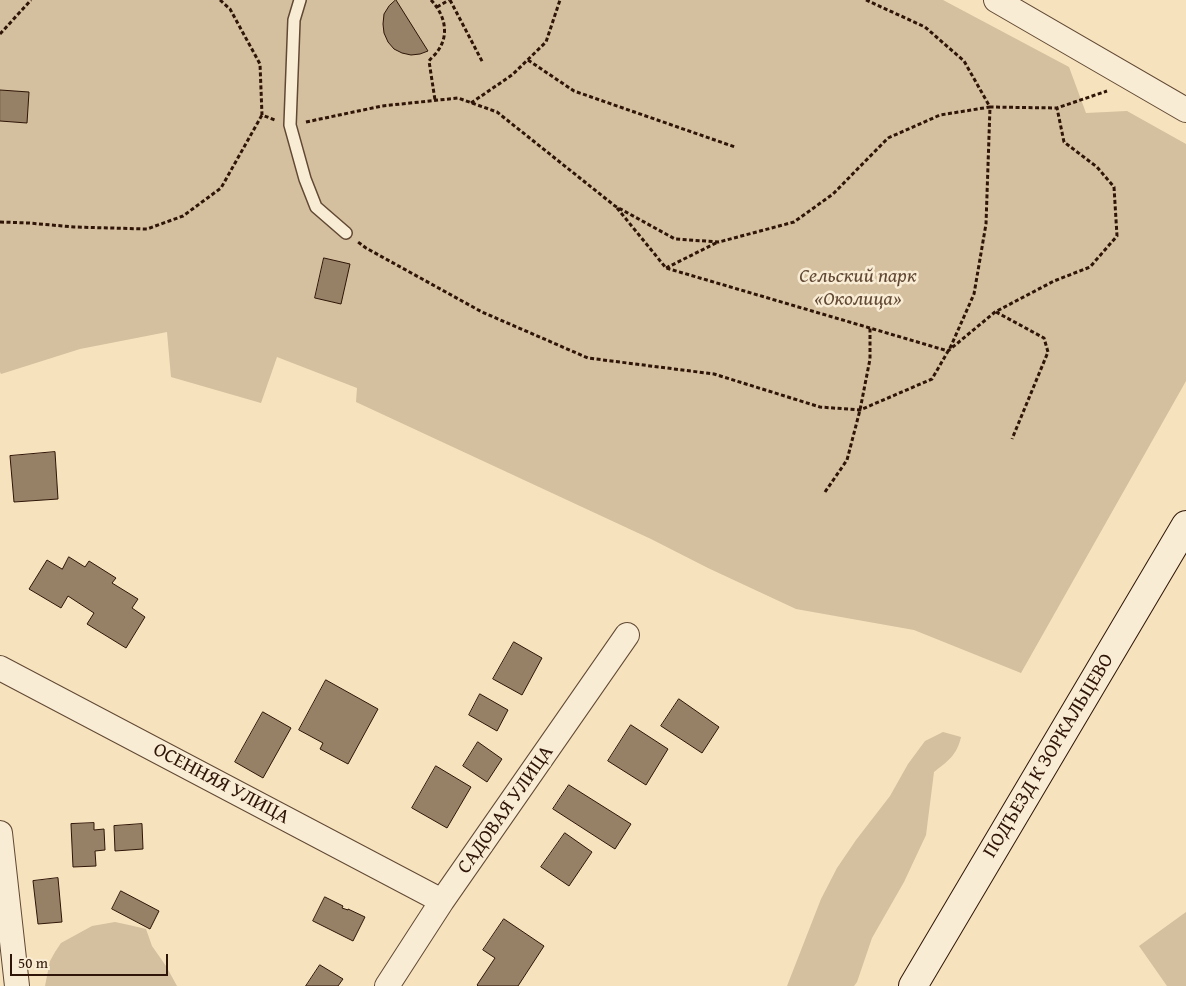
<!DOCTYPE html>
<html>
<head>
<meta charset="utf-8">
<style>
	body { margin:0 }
	#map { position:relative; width:1186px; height:986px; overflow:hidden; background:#f6e2bd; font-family:"Gentium Book Plus",serif }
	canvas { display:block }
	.scale { position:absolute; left:10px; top:954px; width:158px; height:22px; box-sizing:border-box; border:2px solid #2f1507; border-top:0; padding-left:6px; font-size:15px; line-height:18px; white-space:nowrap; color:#2f1507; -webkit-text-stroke:4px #f9ecd4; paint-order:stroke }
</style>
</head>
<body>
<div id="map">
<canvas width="1186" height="986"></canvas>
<div class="scale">50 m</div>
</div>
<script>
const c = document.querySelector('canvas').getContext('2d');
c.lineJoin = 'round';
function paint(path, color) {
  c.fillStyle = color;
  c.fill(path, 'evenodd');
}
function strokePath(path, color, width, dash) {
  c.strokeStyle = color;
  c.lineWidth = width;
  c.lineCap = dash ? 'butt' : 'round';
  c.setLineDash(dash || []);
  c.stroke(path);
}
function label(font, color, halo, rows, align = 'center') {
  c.font = font + ' "Gentium Book Plus",serif';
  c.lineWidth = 5;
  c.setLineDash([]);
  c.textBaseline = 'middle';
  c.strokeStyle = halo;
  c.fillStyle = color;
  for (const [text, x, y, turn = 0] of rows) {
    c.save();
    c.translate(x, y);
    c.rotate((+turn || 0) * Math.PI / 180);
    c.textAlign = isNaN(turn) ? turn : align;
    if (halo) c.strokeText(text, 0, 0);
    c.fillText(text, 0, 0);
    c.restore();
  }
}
paint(new Path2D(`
	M0 0H943L1069 67 1086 113 1127 111 1186 144V381L1021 673 914 630 796 609 708 568 651 539 356 402 357 388 277 357 261 403 171 377 167 332 80 349 1 374 0 372Z
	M943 732 961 737C957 755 948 761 934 772L926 835 904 882 872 938 857 982 854 986H787L821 899 837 868 856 840 890 796 908 764 925 741Z
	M1186 912V986H1167L1139 946Z
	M115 922 129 925 146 929 152 946 166 966 177 986H45L50 961 55 952 61 943 92 926Z`), '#d4bf9e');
const building = new Path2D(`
	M396 0 428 51 420 54 411 55 402 53 394 49 388 42 384 33 383 24 384 14 389 6Z
	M0 90 29 92 27 123 0 121Z
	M324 258 350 264 341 304 315 298Z
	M55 452 58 499 14 502 10 456Z
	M69 557 85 567 89 561 116 578 112 583 138 599 132 608 145 617 126 648 87 624 94 613 68 596 61 608 29 589 47 560 62 569Z
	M514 642 542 658 522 695 493 679Z
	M326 680 378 709 348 764 320 749 323 743 299 730Z
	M480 694 508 710 497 731 469 715Z
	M679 699 719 727 702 753 661 726Z
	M263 712 291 728 263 778 235 762Z
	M631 725 668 749 646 785 608 761Z
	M478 742 502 759 487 782 463 766Z
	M436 766 471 787 447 828 412 808Z
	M569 785 631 824 615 849 553 809Z
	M94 823V830L104 829 105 850 95 851 96 866 73 867 71 824Z
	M142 824 143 849 115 851 114 826Z
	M565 833 592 852 569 886 541 867Z
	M58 878 62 922 38 924 33 881Z
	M121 891 159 911 150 929 112 909Z
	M325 897 343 906 342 908 348 910V909L365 917 353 941 313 921Z
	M504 919 544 946 518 986H478L477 985 495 958 483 950Z
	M320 965 343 979 338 986H306Z`);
paint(building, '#968066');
strokePath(building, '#2f1507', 1);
const lane = new Path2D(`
	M300 0 294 20 290 125 305 179 316 207 346 233`);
const street = new Path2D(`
	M996 0 1186 110
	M0 668 442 901
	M0 833 17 986
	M387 986 442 901 627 635`);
const secondary = new Path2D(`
	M913 986 1186 525`);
strokePath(lane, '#614834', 14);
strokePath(street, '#614834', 26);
strokePath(secondary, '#2f1507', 30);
strokePath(new Path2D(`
	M220 0 230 9 260 64 262 115 275 120
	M431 0C445 15 450 35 437 52 435 55 431 58 429 61L435 100
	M450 0 483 63
	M866 0 925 27 964 61 990 107 1057 108 1107 91
	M437 7 449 0
	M0 34 31 0
	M528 60 574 91 735 147
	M471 103 512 75 546 42 560 0
	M306 122 382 106 458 98 497 112 615 206 675 239 719 242 794 222 833 194 888 138 940 115 990 107 986 224 974 294 951 346 932 379 860 410 820 407 714 374 588 358 482 312 366 248 358 242
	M617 208 666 268 948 351 995 312 1054 281 1090 267 1117 236 1114 187 1097 167 1064 142 1057 108
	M0 222 29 223 74 227 147 229 183 216 221 188 262 115
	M666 268 718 242
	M996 312 1044 338 1048 352 1012 439
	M825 492 847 460 860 410 870 359V328`), '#2f1507', 3, [4, 2.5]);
strokePath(lane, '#f9ecd4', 11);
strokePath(street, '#f9ecd4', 24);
strokePath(secondary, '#f9ecd4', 28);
label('italic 20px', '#614834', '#f9ecd4', [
	["Сельский парк",858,277],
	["«Околица»",858,300]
]);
label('20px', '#2f1507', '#f9ecd4', [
	["ПОДЪЕЗД К ЗОРКАЛЬЦЕВО",1049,756,-59],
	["ОСЕННЯЯ УЛИЦА",221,784,28],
	["САДОВАЯ УЛИЦА",506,810,-55]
]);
</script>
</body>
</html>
